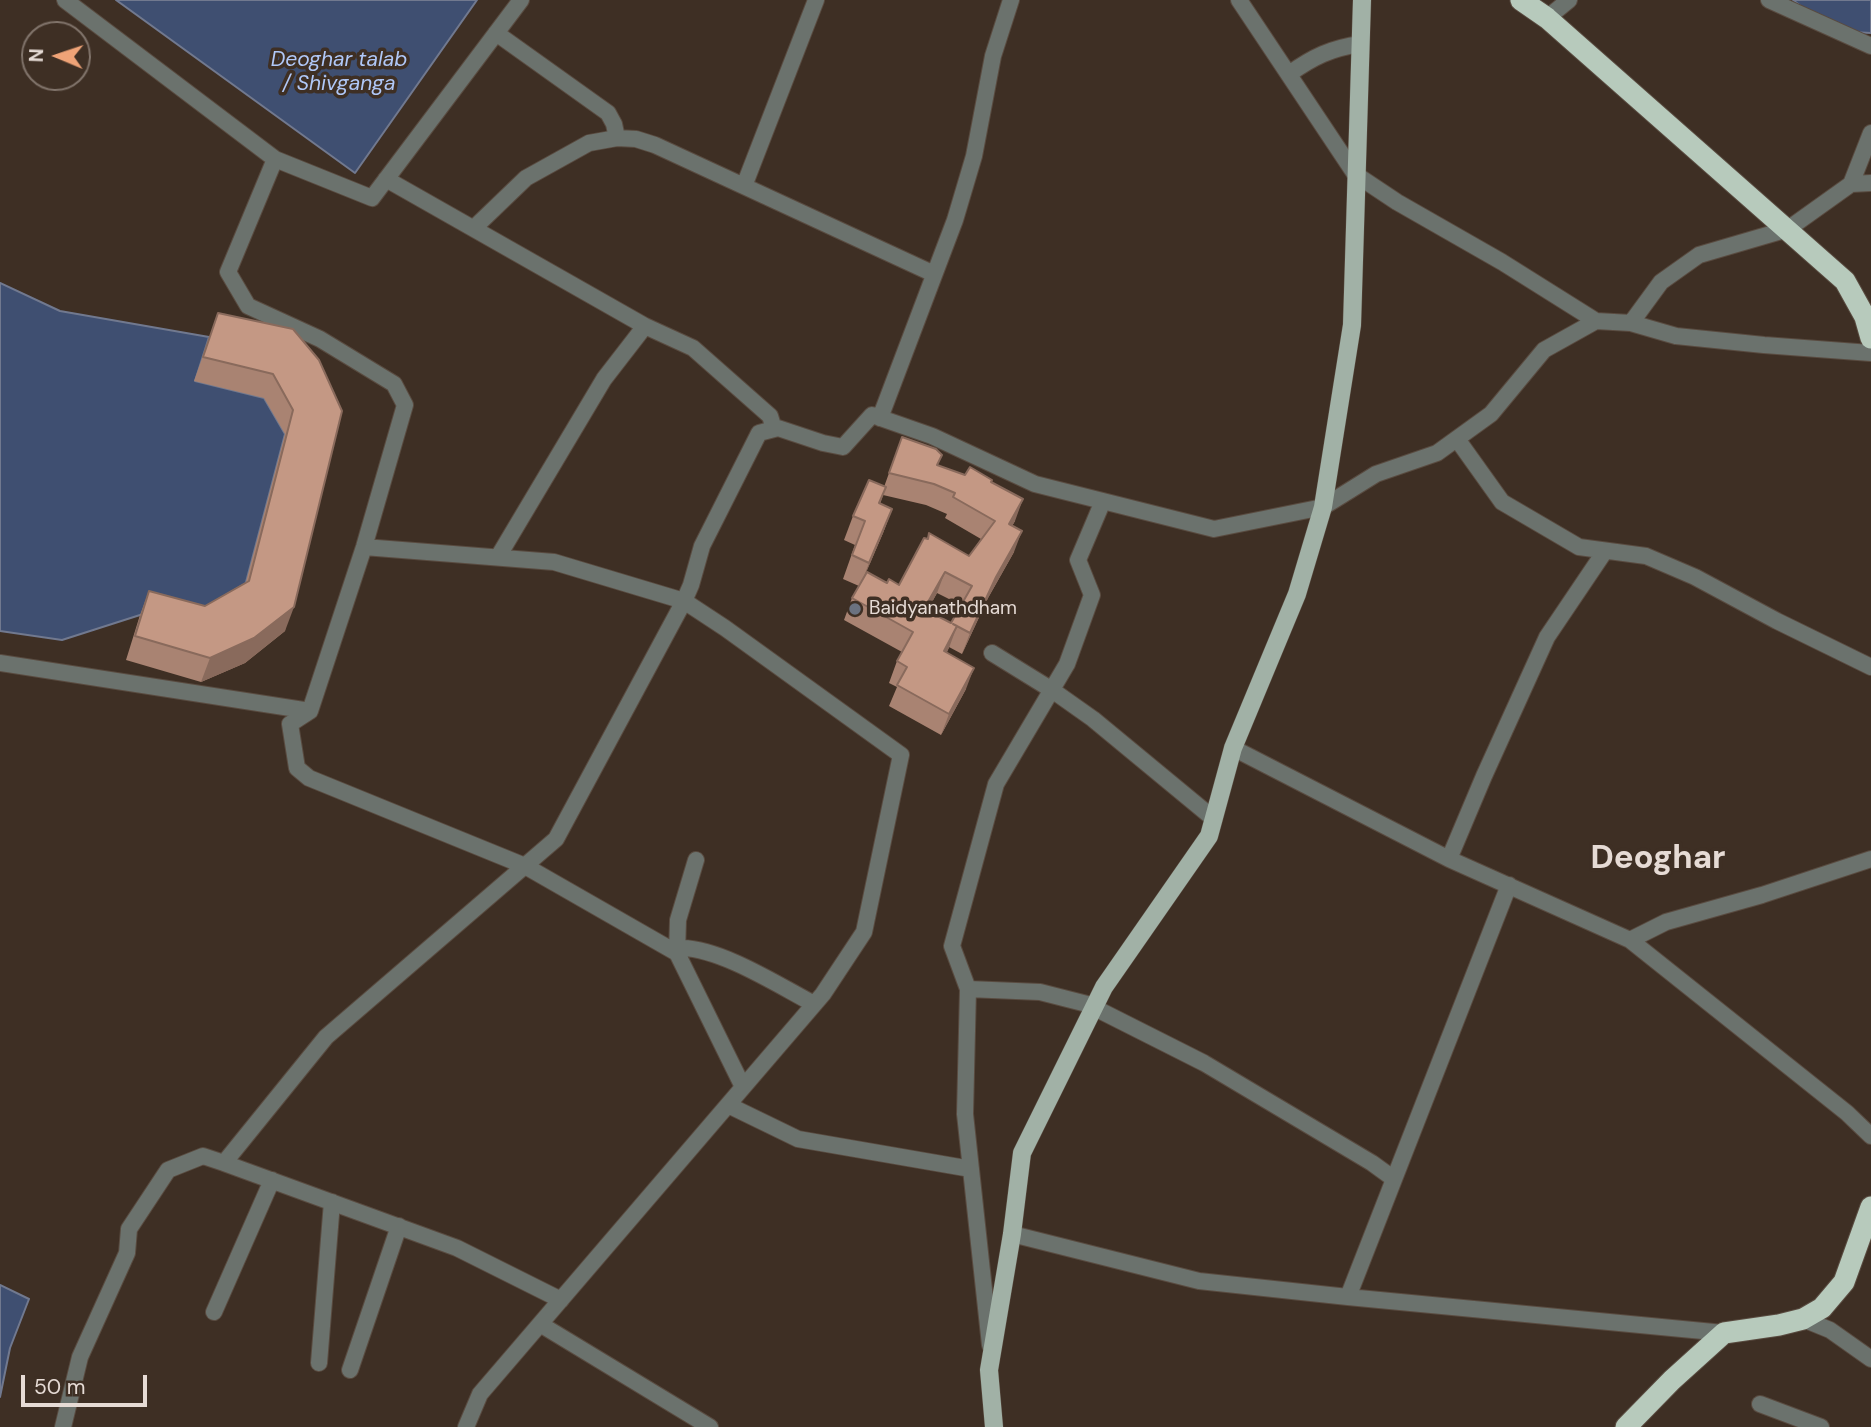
<!DOCTYPE html>
<html>
<head>
<meta charset="utf-8">
<style>
	body { margin:0 }
	#map { position:relative; width:1871px; height:1427px; overflow:hidden; background:#3e2f24; font-family:"DM Sans",sans-serif }
	canvas { display:block }
	.north { position:absolute; left:21px; top:21px; width:70px; height:70px; box-sizing:border-box; background:#3e2f24; border:2px solid #81746b; border-radius:50%; rotate:272deg; font-size:19px; font-weight:700; line-height:28px; text-align:center; color:#e6dbd5 }
	.north::after { content:''; display:block; margin:auto; width:24px; height:32px; background:#efa377; clip-path:polygon(50% 0,100% 100%,50% 72%,0 100%) }
	.scale { position:absolute; left:21px; top:1375px; width:126px; height:32px; box-sizing:border-box; border:4px solid #e6dbd5; border-top:0; padding-left:9px; font-size:21px; line-height:24px; white-space:nowrap; color:#e6dbd5; -webkit-text-stroke:5px #3e2f24; paint-order:stroke }
</style>
</head>
<body>
<div id="map">
<canvas width="1871" height="1427"></canvas>
<div class="north">N</div>
<div class="scale">50 m</div>
</div>
<script>
const c = document.querySelector('canvas').getContext('2d');
c.lineJoin = 'round';
function paint(path, color) {
  c.fillStyle = color;
  c.fill(path, 'evenodd');
}
function strokePath(path, color, width, dash) {
  c.strokeStyle = color;
  c.lineWidth = width;
  c.lineCap = dash ? 'butt' : 'round';
  c.setLineDash(dash || []);
  c.stroke(path);
}
function label(font, color, halo, rows, align = 'center') {
  c.font = font + ' "DM Sans",sans-serif';
  c.lineWidth = 7;
  c.setLineDash([]);
  c.textBaseline = 'middle';
  c.strokeStyle = halo;
  c.fillStyle = color;
  for (const [text, x, y, turn = 0] of rows) {
    c.save();
    c.translate(x, y);
    c.rotate((+turn || 0) * Math.PI / 180);
    c.textAlign = isNaN(turn) ? turn : align;
    if (halo) c.strokeText(text, 0, 0);
    c.fillText(text, 0, 0);
    c.restore();
  }
}
const water = new Path2D(`
	M116 0H477L355 173Z
	M1793 0H1871V33L1832 31Z
	M0 283 60 311 209 337 195 381 264 398 285 434 240 605 140 615 62 640 0 631Z
	M0 1285 29 1299 10 1348 0 1397Z`);
paint(water, '#3f4f71');
strokePath(water, '#71798f', 2);
const minor = new Path2D(`
	M65 0 275 159 372 198 521 0
	M1239 0 1355 174 1397 202 1502 262 1596 321
	M1769 0 1871 46
	M1547 18 1569 0
	M496 33 608 113 614 124 617 138
	M1289 74C1313 57 1331 48 1361 44
	M386 179 645 326 693 348 770 416 774 429
	M1851 184 1871 133
	M744 186 816 0
	M474 228 526 178 589 143 617 138 636 139 655 145 934 274
	M1631 323 1661 282 1699 255 1788 229 1851 184 1871 183
	M880 418 955 220 974 156 993 56 1011 0
	M1457 439 1502 502 1579 547 1646 556 1695 577 1777 621 1871 667
	M364 547 554 562 684 601 725 628 901 755 864 932 823 994 480 1394 466 1427
	M498 557 604 379 645 326
	M992 653 1052 690 1093 719 1214 819
	M0 663 310 711 364 547 405 405 394 384 320 339 248 306 228 272 275 159
	M310 711 290 724 297 768 309 778 525 866 677 953 682 948C722 949 778 985 814 1004
	M1233 748 1449 859 1630 940 1847 1113 1871 1136
	M1449 859 1484 776 1547 637 1605 551
	M696 860 678 920 677 953 743 1087
	M1630 940 1666 922 1762 895 1871 859
	M968 989 1040 992 1087 1004 1204 1063 1372 1163 1394 1179
	M728 1105 798 1139 971 1169
	M1012 1234 1199 1281 1348 1297 1724 1333
	M1348 1297 1509 885
	M561 1300 457 1248 224 1163 326 1037 556 839 684 601 691 585 702 546 759 433 778 428 823 443 843 447 872 415 932 436 1035 484 1214 529 1323 507 1376 474 1437 453 1491 414 1544 350 1596 321 1631 323 1676 336 1764 345 1871 353
	M214 1312 272 1180
	M1803 1319 1830 1330 1871 1359
	M540 1324 710 1427
	M990 1345 965 1114 968 989 952 946 996 784 1067 664 1092 595 1078 560 1103 501
	M319 1363 332 1202
	M350 1370 399 1226
	M1760 1404 1821 1427
	M63 1427 80 1357 127 1253 129 1229 168 1170 203 1156 224 1163`);
const major = new Path2D(`
	M994 1427 989 1370 1012 1234 1022 1153 1104 987 1209 836 1233 748 1297 594 1323 507 1352 325 1362 0`);
const highway = new Path2D(`
	M1521 0 1547 18 1845 281 1865 317 1871 338
	M1626 1427 1672 1380 1724 1333 1779 1325 1803 1319 1822 1308 1844 1282 1871 1207`);
strokePath(minor, '#594b40', 18);
strokePath(major, '#594b40', 19);
strokePath(highway, '#594b40', 23);
strokePath(minor, '#6b726d', 16);
strokePath(major, '#a1b1a6', 18);
strokePath(highway, '#b7cabc', 21);
paint(new Path2D(`
	M218 313 319 360 285 631 245 663 201 682 126 660 140 615 149 591 205 606 246 582 285 434 264 398 194 381Z
	M902 437 938 465 965 475 992 482 1015 521 1012 526 1014 552 988 598 962 654 949 647 947 652 966 689 941 735 889 706 897 687 889 683 897 661 902 652 844 620 852 598 859 586 843 579 855 545 844 540 853 516 884 487ZM883 495 926 505 947 514 945 518 981 539 969 556 929 533 927 539 899 585 887 583 866 572 883 533 892 509 880 504ZM937 593 961 605 951 623 927 611Z`), '#a98372');
paint(new Path2D(`
	M1023 499 1015 521 1001 545 1009 524Z
	M892 509 883 533 860 587 869 563Z
	M1022 531 1014 552 988 598 962 654 970 633 996 577Z
	M945 572 937 593 916 631 924 609Z
	M294 607 285 631 245 663 201 682 210 658Z
	M957 626 949 648 936 672 944 651Z
	M974 668 966 689 941 735 949 714Z`), '#896a5c');
const building = new Path2D(`
	M218 313 293 329 319 360 342 411 294 607 254 638 210 658 135 636 149 591 205 606 249 581 293 410 273 374 203 357Z
	M902 437 936 449 942 455 937 465 965 475 970 467 992 480 991 482 1023 499 1009 524 1022 531 996 577 970 633 953 624 957 626 944 651 974 668 949 714 897 685 907 667 897 661 913 632 852 598 867 572 887 583 889 579 899 585 924 538 928 539 929 533 969 556 995 521 953 497 955 493 934 484 889 473ZM945 572 972 586 951 623 924 609Z
	M869 480 886 487 879 503 892 509 869 563 852 555 865 521 853 516Z`);
paint(building, '#c49884');
strokePath(building, '#896a5c', 2);
for (const [x, y, r, color] of [
	[855,609,7,"#6b7280"]
]) {
  const dot = new Path2D();
  dot.arc(x, y, r, 0, 2 * Math.PI);
  c.fillStyle = color;
  c.fill(dot);
  strokePath(dot, '#3e2f24', 2.5);
}
label('19px', '#e6dbd5', '#3e2f24', [
	["Baidyanathdham",869,609]
], 'left');
label('italic 21px', '#b0c8f8', '#3e2f24', [
	["Deoghar talab",339,60],
	["/ Shivganga",339,84]
]);
label('bold 33px', '#e6dbd5', '#3e2f24', [
	["Deoghar",1658,859]
]);
</script>
</body>
</html>
